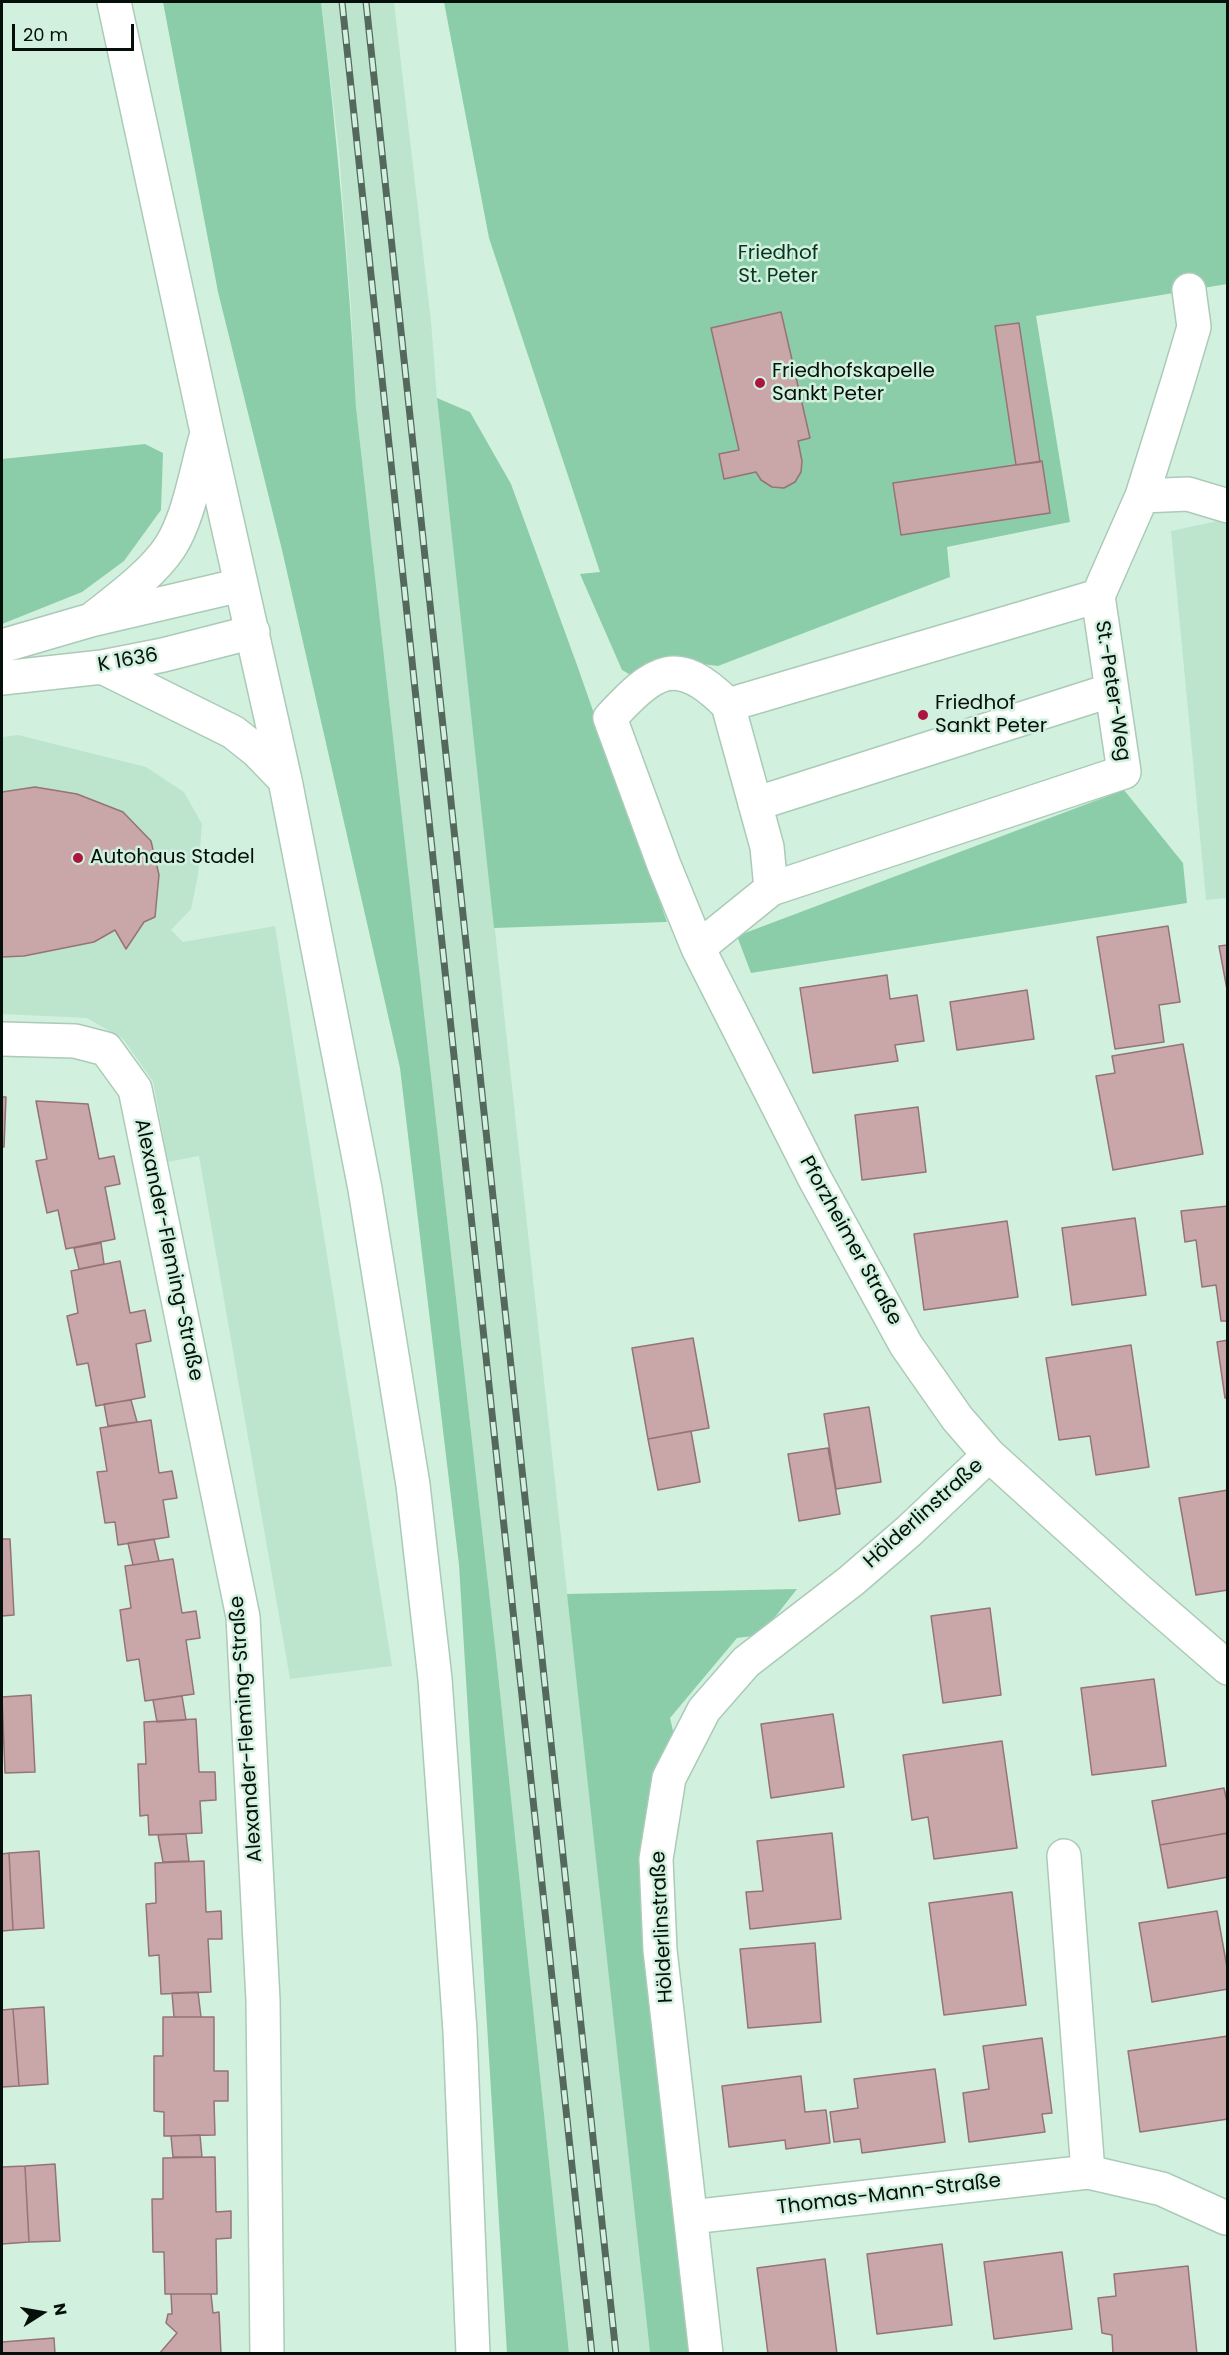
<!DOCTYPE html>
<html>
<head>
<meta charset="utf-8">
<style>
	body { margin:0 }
	#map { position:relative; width:1229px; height:2355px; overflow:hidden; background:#d1f1de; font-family:Poppins,sans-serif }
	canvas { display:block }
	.frame { position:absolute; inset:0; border:3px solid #06100a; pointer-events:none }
	.north { position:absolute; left:12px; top:2283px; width:60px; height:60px; -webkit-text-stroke:4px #d1f1de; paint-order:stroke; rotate:79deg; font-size:16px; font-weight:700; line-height:24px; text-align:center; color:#06100a }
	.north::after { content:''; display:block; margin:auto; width:21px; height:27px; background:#06100a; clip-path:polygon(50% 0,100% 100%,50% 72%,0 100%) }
	.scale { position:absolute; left:12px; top:24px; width:122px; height:27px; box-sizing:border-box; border:3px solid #06100a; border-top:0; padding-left:8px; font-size:18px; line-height:21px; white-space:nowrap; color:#06100a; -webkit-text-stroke:4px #d1f1de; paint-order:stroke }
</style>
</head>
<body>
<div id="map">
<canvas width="1229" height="2355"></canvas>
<div class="frame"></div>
<div class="north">N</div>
<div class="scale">20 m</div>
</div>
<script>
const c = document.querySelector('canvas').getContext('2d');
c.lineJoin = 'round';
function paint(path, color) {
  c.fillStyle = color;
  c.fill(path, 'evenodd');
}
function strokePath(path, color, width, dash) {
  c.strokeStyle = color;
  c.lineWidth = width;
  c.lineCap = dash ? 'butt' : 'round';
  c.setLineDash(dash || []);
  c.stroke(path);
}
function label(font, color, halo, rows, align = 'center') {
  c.font = font + ' Poppins,sans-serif';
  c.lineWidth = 5;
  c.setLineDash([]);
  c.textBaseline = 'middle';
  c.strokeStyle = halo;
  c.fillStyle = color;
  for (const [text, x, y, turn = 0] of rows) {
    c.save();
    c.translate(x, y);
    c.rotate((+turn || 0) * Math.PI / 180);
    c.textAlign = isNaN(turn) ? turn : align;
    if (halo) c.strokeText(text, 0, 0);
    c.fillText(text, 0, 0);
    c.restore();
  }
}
paint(new Path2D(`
	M321 2H394L431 321 437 398 650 2353H569L496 1654 356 407 351 308 339 152Z
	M1222 520 1227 521V898L1206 900 1171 531Z
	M18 735 146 767 184 792 202 824 198 876 191 909 171 930 183 942 275 926 392 1666 290 1679 199 1156 168 1162 153 1081 123 1039 87 1018 2 1014V737Z`), '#bde5ce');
paint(new Path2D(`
	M163 2H321C337 137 349 271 356 407L496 1654 569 2353H507L459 1565 400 1068 282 550 218 292Z
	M444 2H1227V284L1036 316 1070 522 947 547 950 577 718 666 678 661 629 674 622 670 580 574 600 572 489 238Z
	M437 398 470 412 511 484 577 665 667 922 494 928Z
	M145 444 163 453 161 510 124 561 82 592 2 624V459Z
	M1124 790 1183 863 1187 903 751 973 737 936Z
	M797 1589 761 1635 737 1638 670 1718 674 1735 653 1784 640 1852 641 1910 689 2353H650L567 1594Z`), '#8ccda9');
const building = new Path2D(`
	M781 312 810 438 798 441 802 461 801 472 795 482 784 488 772 487 761 480 756 472 724 479 719 454 739 450 711 328Z
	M1019 323 1040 462 1016 465 995 326Z
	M1042 461 1050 513 901 535 893 483Z
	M35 787 77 794 123 812 151 841 159 875 155 917 144 922 126 949 115 930 94 942 24 956 2 957V792Z
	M1168 926 1180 1002 1159 1005 1164 1042 1115 1049 1097 937Z
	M1228 945V995L1219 946Z
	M887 975 890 999 917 995 924 1041 895 1045 898 1061 813 1073 800 988Z
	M1027 990 1034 1039 957 1050 950 1002Z
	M1183 1044 1203 1154 1113 1170 1096 1076 1115 1073 1112 1056Z
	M2 1097H6L4 1147H2Z
	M36 1101 88 1104 99 1159 114 1156 120 1184 105 1187 115 1239 66 1249 58 1210 47 1213 36 1161 47 1159Z
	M918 1107 926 1172 862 1180 855 1115Z
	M1228 1206V1321H1221L1216 1285 1202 1287 1196 1240 1185 1242 1181 1211Z
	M1135 1218 1146 1295 1072 1305 1062 1228Z
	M1007 1221 1018 1297 924 1310 914 1234Z
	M101 1243 104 1264 79 1269 74 1248Z
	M120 1261 130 1313 145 1310 151 1341 136 1344 145 1397 96 1406 88 1363 77 1365 67 1316 78 1313 71 1271Z
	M693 1338 709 1428 648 1439 632 1348Z
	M1228 1340V1397L1225 1398 1217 1342Z
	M1131 1345 1149 1467 1096 1475 1090 1436 1059 1440 1046 1358Z
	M131 1400 137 1422 108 1426 104 1404Z
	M869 1407 881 1482 836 1489 824 1414Z
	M151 1420 159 1473 172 1471 177 1498 163 1500 169 1537 118 1545 115 1522 105 1523 97 1472 107 1471 100 1428Z
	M691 1431 700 1482 658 1490 648 1439Z
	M828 1448 840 1514 799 1521 788 1454Z
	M1228 1490V1590L1196 1595 1179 1498Z
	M2 1539H10L14 1615 2 1616Z
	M154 1539 159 1561 133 1565 128 1543Z
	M173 1559 182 1613 196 1611 200 1638 186 1640 194 1694 145 1701 139 1659 127 1661 120 1610 131 1608 125 1566Z
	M990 1608 1001 1695 943 1703 931 1616Z
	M1154 1679 1166 1766 1092 1775 1081 1688Z
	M31 1695 35 1772 5 1773 2 1697Z
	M182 1696 186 1720 157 1722 153 1700Z
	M833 1714 844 1787 771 1798 761 1724Z
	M196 1719 199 1772H215L216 1800 200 1801 202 1833 149 1835 148 1815 140 1816 138 1764H146L144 1722Z
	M1002 1741 1017 1848 934 1859 928 1817 912 1820 903 1755Z
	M1224 1788 1228 1807V1833L1160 1845 1152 1801Z
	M832 1833 841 1919 750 1929 746 1892 763 1891 757 1841Z
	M1228 1833V1877L1168 1888 1160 1845Z
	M186 1834 189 1861 163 1862 158 1835Z
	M39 1851 44 1928 13 1930 9 1853Z
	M9 1853 13 1930 2 1931V1854Z
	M204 1861 206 1912 221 1911 222 1939H208L211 1992 161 1994 159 1955 149 1956 146 1904 156 1903 155 1863Z
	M1012 1892 1026 2005 944 2015 929 1903Z
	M1217 1911 1228 1973V1989L1152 2002 1139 1923Z
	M815 1943 821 2022 748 2028 740 1949Z
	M198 1992 201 2017H174L172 1993Z
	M44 2007 48 2084 19 2086 13 2009Z
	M13 2009 19 2086 2 2087V2010Z
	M163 2017H214V2071H228V2101H214L215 2135 164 2136V2112L154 2111V2056H163Z
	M1228 2036V2119L1140 2132 1128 2051Z
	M1042 2038 1052 2113 1042 2114 1045 2132 969 2142 963 2093 989 2089 983 2046Z
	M935 2069 945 2142 862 2153 860 2139 834 2142 830 2112 858 2108 854 2079Z
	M801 2076 805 2112 826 2110 830 2143 786 2149 785 2140 729 2147 722 2086Z
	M200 2135 202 2157H173L171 2136Z
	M215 2157 216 2212 231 2211V2238L216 2239 217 2294H165L164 2252H153L152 2199H163V2158Z
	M55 2164 60 2241 29 2242 25 2166Z
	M25 2166 29 2242 2 2244V2167Z
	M942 2244 952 2325 877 2334 867 2254Z
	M1062 2252 1072 2329 994 2339 984 2262Z
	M825 2259 837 2354H768L757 2268Z
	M1188 2266 1197 2354H1113L1112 2335 1102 2333 1098 2298 1116 2296 1114 2274Z
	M171 2294H211L213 2313 219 2312 221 2354H159L177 2333 166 2323 168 2314H172Z
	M54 2338 55 2354H2V2342Z`);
paint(building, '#c9a6a8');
strokePath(building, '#957376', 1.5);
const minor = new Path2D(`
	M1142 496 1188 494 1228 506
	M728 705 1098 596
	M755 804 1112 690
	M771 889 767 847 728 705C676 652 654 671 610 718L664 865 698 948 815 1179 906 1345 957 1418 989 1455 1137 1589 1228 1668
	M698 948 771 889 1124 772 1098 596 1142 496 1178 381 1194 327 1189 290
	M2 1039 75 1041 106 1049 135 1089 243 1617 263 2000 267 2354
	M1064 1856 1088 2172
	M691 2217 1088 2172 1162 2189 1226 2218
	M706 2354 660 1950 656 1859 669 1778 704 1710 746 1662 851 1581 909 1531 989 1455`);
const major = new Path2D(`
	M114 2 207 432 285 780 365 1189 413 1485 435 1679 460 2031 473 2354
	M95 617C119 598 153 573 170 547 189 518 196 471 206 437
	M2 646 91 620 241 585
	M102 667 233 732 257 751 285 780
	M2 678 102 667 163 655 253 632`);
strokePath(minor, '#abcab7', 36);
strokePath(major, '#abcab7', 36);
strokePath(minor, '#fff', 33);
strokePath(major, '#fff', 33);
const rail = new Path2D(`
	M342 2 592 2354
	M366 2 616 2354`);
strokePath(rail, '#55685d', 7);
strokePath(rail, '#d1f1de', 4.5, [14]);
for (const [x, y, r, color] of [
	[760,383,6,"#ab153f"],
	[923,715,6,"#ab153f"],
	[78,858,6,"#ab153f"]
]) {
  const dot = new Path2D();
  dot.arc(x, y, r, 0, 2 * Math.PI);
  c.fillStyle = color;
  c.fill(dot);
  strokePath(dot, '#d1f1de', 2);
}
label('20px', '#073521', '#d1f1de', [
	["Friedhof",778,254],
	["St. Peter",778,277]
]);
label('20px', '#06100a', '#d1f1de', [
	["Friedhofskapelle",772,372],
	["Sankt Peter",772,395],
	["Friedhof",935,704],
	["Sankt Peter",935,727],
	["Autohaus Stadel",90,858]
], 'left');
label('20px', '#06100a', '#d1f1de', [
	["K 1636",128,661,-10],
	["St.-Peter-Weg",1112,691,81],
	["Pforzheimer Straße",850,1241,61],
	["Alexander-Fleming-Straße",168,1250,78],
	["Hölderlinstraße",924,1514,-42],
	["Alexander-Fleming-Straße",247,1729,-94],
	["Hölderlinstraße",663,1927,-93],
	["Thomas-Mann-Straße",889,2195,-7]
]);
</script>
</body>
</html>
